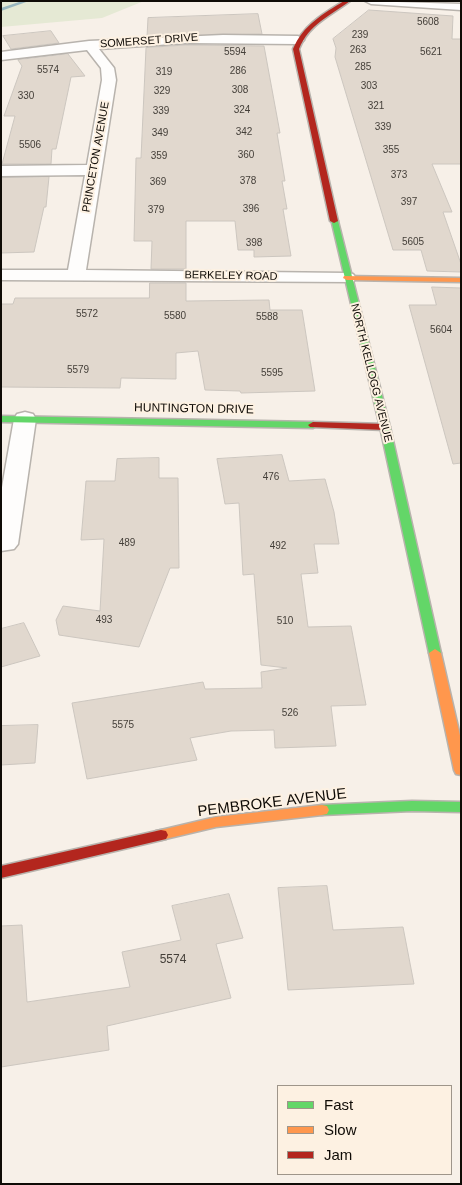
<!DOCTYPE html>
<html>
<head>
<meta charset="utf-8">
<style>
	body { margin:0 }
	#map { position:relative; width:462px; height:1185px; overflow:hidden; background:#f7f0e8; font-family:Helvetica,sans-serif }
	canvas { display:block }
	.frame { position:absolute; inset:0; border:2px solid #0f0b06; pointer-events:none }
	.legend { position:absolute; left:277px; top:1085px; width:175px; height:90px; box-sizing:border-box; background:#fdf1e2; border:1px solid #9e958a; margin:0; padding:6px 9px; list-style:none; font-size:15px; color:#0f0b06 }
	.legend li { display:flex; align-items:center; gap:10px; height:25px }
	.legend b { width:25px; border:1px solid #9e958a }
</style>
</head>
<body>
<div id="map">
<canvas width="462" height="1185"></canvas>
<div class="frame"></div>
<ul class="legend">
<li><b style="height:6px;background:#63d668"></b>Fast</li>
<li><b style="height:6px;background:#ff974d"></b>Slow</li>
<li><b style="height:6px;background:#b3261e"></b>Jam</li>
</ul>
</div>
<script>
const c = document.querySelector('canvas').getContext('2d');
c.lineJoin = 'round';
function paint(path, color) {
  c.fillStyle = color;
  c.fill(path, 'evenodd');
}
function strokePath(path, color, width, dash) {
  c.strokeStyle = color;
  c.lineWidth = width;
  c.lineCap = dash ? 'butt' : 'round';
  c.setLineDash(dash || []);
  c.stroke(path);
}
function label(font, color, halo, rows, align = 'center') {
  c.font = font + ' Helvetica,sans-serif';
  c.lineWidth = 4;
  c.setLineDash([]);
  c.textBaseline = 'middle';
  c.strokeStyle = halo;
  c.fillStyle = color;
  for (const [text, x, y, turn = 0] of rows) {
    c.save();
    c.translate(x, y);
    c.rotate((+turn || 0) * Math.PI / 180);
    c.textAlign = isNaN(turn) ? turn : align;
    if (halo) c.strokeText(text, 0, 0);
    c.fillText(text, 0, 0);
    c.restore();
  }
}
paint(new Path2D(`
	M1 1H144L102 18 1 27Z`), '#e5e9d4');
paint(new Path2D(`
	M22 1H29L1 11V8Z`), '#99b7bf');
const building = new Path2D(`
	M369 10 453 16 452 39H461V164H432L452 212H443L461 264V272L427 271 421 250H393L335 57 336 48 333 39Z
	M258 14 262 34 147 37 148 18Z
	M51 31 59 43 11 49 3 36Z
	M186 45 264 46 280 133H277L285 181H282L287 209H283L291 256 254 257V250H238L235 221H186V269H151L152 241H134L136 158H141L146 48Z
	M68 54 85 76 71 77 56 149H52L51 164H2L15 116H4L22 66 18 60Z
	M49 177 46 207H44L34 252 1 253V178Z
	M150 283H186V301L269 300 270 310H302L315 391 241 393 240 391 205 390 198 351 176 353V379L121 378 120 388 1 387V304H13L15 298H149Z
	M432 287 461 288V463L453 464 409 305H436Z
	M282 455 289 481 325 479 334 512 339 544H314L318 573 301 574 308 627 351 626 366 705 331 706 336 746 275 748 274 730 231 731 190 738 197 760 87 779 72 703 203 682 205 689 262 688 261 672 287 668 261 665 254 574 243 575 239 503 225 504 217 459Z
	M159 458V478H178L179 568H170L139 647 59 635 56 620 63 606 100 611 104 539 81 540 86 481H115L117 459Z
	M24 623 40 656 1 667V629Z
	M38 725 35 763 1 765V726Z
	M327 886 333 930 403 927 414 984 288 990 278 888Z
	M229 894 243 938 216 944 231 998 107 1026 109 1050 1 1067V926L22 925 27 1002 130 987 122 952 181 940 172 906Z`);
paint(building, '#e1d8ce');
strokePath(building, '#ccc6bf', 1);
const street = new Path2D(`
	M365 1 461 4V10L371 4Z
	M223 35 298 36 304 40 298 44 186 43 99 49 114 68 116 80 86 270 347 273 353 274 356 278 353 282 1 280V270H68L85 175 1 176V166L87 165 102 80 101 68 87 50 1 60V52L89 41Z
	M25 412 33 414 36 419 18 544 14 549 1 551V493L14 419 17 414Z`);
const fast = new Path2D(`
	M331 219 338 221 390 427 441 653 435 657 429 653 380 427Z
	M1 416 313 422 318 425 313 428 1 422Z
	M412 801 461 802V812L412 811 322 815 317 814 315 810 317 806 322 805Z`);
const slow = new Path2D(`
	M344 276 461 278V282L347 280 343 278Z
	M435 649 441 653 461 740V775L456 774 454 770 429 653Z
	M322 805 327 806 329 810 327 814 322 815 216 827 161 840 156 839 154 835 156 831 161 830 216 817Z`);
const jam = new Path2D(`
	M344 1H350C330 16 309 24 299 49L338 221 334 223 330 221 293 49C303 25 323 14 344 1Z
	M313 422 385 424 390 427 385 430 310 427 308 425Z
	M161 830 166 831 168 835 166 839 1 878V866Z`);
strokePath(street, '#b8b3ad', 3);
strokePath(fast, '#b8b3ad', 3);
strokePath(slow, '#b8b3ad', 3);
strokePath(jam, '#b8b3ad', 3);
paint(street, '#fefdfc');
paint(fast, '#63d668');
paint(slow, '#ff974d');
paint(jam, '#b3261e');
label('10px', '#443f39', null, [
	["5608",428,22],
	["239",360,35],
	["263",358,50],
	["5594",235,52],
	["5621",431,52],
	["285",363,67],
	["5574",48,70],
	["286",238,71],
	["319",164,72],
	["303",369,86],
	["308",240,90],
	["329",162,91],
	["330",26,96],
	["321",376,106],
	["324",242,110],
	["339",161,111],
	["339",383,127],
	["342",244,132],
	["349",160,133],
	["5506",30,145],
	["355",391,150],
	["360",246,155],
	["359",159,156],
	["373",399,175],
	["378",248,181],
	["369",158,182],
	["397",409,202],
	["396",251,209],
	["379",156,210],
	["5605",413,242],
	["398",254,243],
	["5572",87,314],
	["5580",175,316],
	["5588",267,317],
	["5604",441,330],
	["5579",78,370],
	["5595",272,373],
	["476",271,477],
	["489",127,543],
	["492",278,546],
	["493",104,620],
	["510",285,621],
	["526",290,713],
	["5575",123,725]
]);
label('11px', '#0f0b06', '#fdf1e2', [
	["SOMERSET DRIVE",149,41,-4],
	["PRINCETON AVENUE",96,157,-80],
	["BERKELEY ROAD",231,276,1],
	["NORTH KELLOGG AVENUE",371,373,76]
]);
label('12px', '#0f0b06', '#fdf1e2', [
	["HUNTINGTON DRIVE",194,409,1]
]);
label('12px', '#443f39', null, [
	["5574",173,960]
]);
label('15px', '#0f0b06', '#fdf1e2', [
	["PEMBROKE AVENUE",272,803,-7]
]);
</script>
</body>
</html>
